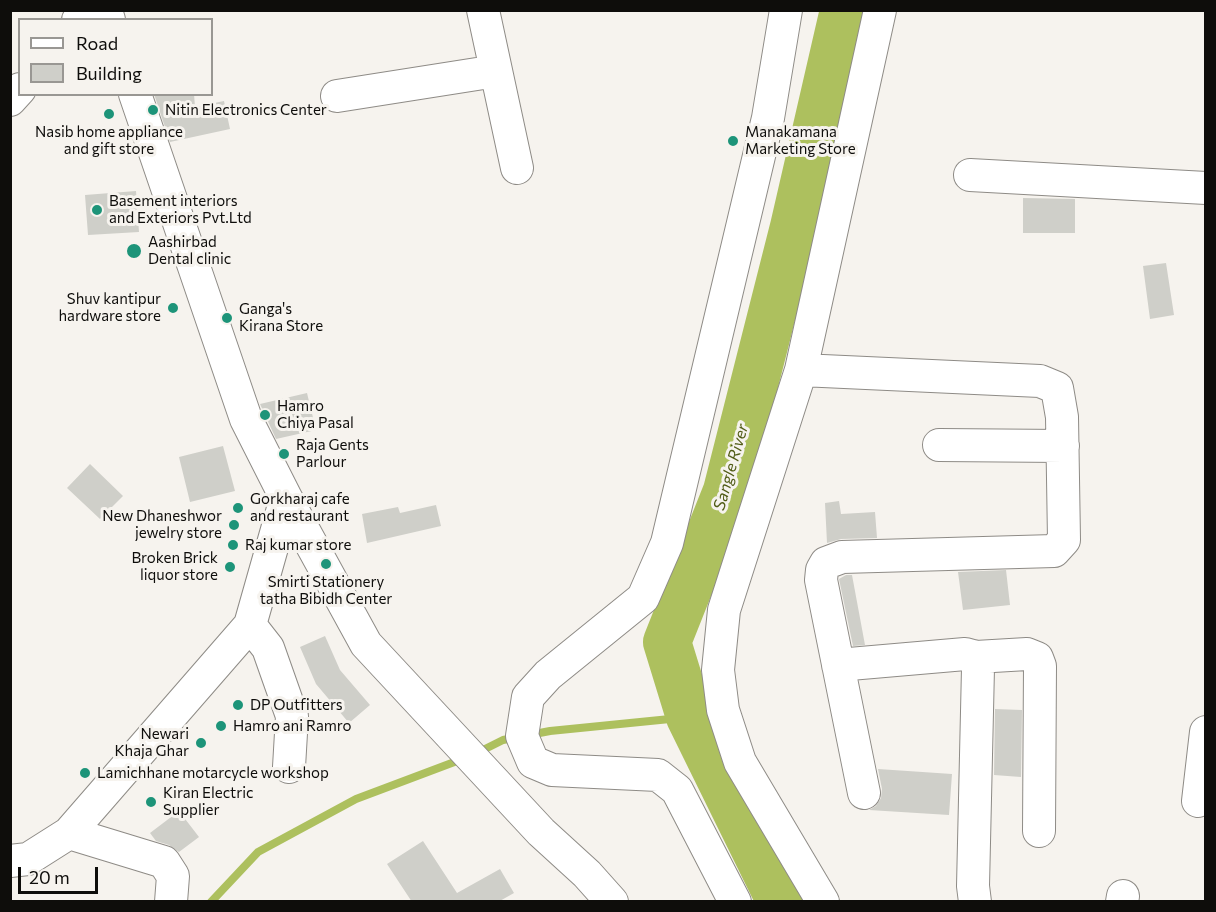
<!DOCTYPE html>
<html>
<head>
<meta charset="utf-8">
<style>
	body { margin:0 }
	#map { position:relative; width:1216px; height:912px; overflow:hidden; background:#f6f3ee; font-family:Commissioner,sans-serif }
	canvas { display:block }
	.frame { position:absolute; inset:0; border:12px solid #0e0d0b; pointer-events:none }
	.legend { position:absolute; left:18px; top:18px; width:195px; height:78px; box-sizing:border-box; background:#f6f3ee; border:2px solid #999793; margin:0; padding:8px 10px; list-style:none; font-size:18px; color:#0e0d0b }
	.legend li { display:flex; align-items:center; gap:12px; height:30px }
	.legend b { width:30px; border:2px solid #999793 }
	.scale { position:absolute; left:18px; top:867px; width:80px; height:27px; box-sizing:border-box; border:3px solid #0e0d0b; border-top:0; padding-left:8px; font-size:18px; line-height:21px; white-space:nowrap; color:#0e0d0b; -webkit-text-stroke:4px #f6f3ee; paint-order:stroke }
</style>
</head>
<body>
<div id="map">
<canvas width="1216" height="912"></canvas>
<div class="frame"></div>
<ul class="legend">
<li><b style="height:8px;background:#fff"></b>Road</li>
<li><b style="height:16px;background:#cfcfc9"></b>Building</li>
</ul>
<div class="scale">20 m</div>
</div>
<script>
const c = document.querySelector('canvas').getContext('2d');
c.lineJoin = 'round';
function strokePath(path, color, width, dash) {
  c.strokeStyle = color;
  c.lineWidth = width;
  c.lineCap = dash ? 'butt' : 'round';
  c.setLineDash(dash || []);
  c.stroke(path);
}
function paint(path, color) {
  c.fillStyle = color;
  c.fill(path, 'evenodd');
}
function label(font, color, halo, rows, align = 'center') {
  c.font = font + ' Commissioner,sans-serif';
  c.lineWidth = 6;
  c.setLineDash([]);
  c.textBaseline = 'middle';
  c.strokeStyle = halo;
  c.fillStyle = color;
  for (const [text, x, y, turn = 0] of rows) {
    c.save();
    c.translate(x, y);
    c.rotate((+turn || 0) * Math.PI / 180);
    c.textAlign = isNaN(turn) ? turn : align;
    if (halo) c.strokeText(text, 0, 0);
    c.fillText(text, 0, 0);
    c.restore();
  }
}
strokePath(new Path2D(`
	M477 753 503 740 550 731 690 717
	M211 902 258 852 356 799 465 758`), '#adc05e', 8);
strokePath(new Path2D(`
	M781 902 690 717 667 642 727 491 794 227 844 10`), '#adc05e', 48);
paint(new Path2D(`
	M154 94H194L195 107 224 101 230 129 170 142Z
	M136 191 139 232 88 235 85 195Z
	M1023 198 1075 199V233H1023Z
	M1166 263 1174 315 1150 319 1143 266Z
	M307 393 316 430 276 439 260 404Z
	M223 446 235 491 190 502 179 457Z
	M90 464 123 496 100 519 67 488Z
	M839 501 841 514 875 512 877 538 841 539 827 543 825 503Z
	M436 505 441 526 367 543 362 514 398 507 400 513Z
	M1006 570 1010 605 963 610 958 572Z
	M846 575H852L865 645 853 646 839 579Z
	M325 636 340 670 370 705 349 723 316 684 300 647Z
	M995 709 1022 710 1021 777 994 775Z
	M878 769 952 774 949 815 869 810 876 806 881 798 882 789Z
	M179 811 199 837 179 852 169 845 156 841 150 833Z
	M423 841 457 893 500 869 514 893 498 902H412L387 864Z`), '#cfcfc9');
const minor = new Path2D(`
	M106 10 109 20
	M483 10 517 168
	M78 20 85 10
	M135 94 246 419 286 498 366 644 541 832 587 874 612 902
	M337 96 496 71
	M10 100 20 89
	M970 175 1206 188
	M801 370 1040 381 1057 388 1062 417 1064 540 1054 551 842 557 826 563 822 570 821 580 864 793
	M939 445 1063 446
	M250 625 268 648 292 716 289 767
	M976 657 1027 654 1037 658 1040 666 1039 831
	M838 665 965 654 976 657 978 668 973 886 975 902
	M1198 801 1206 732
	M69 833 164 862 173 876 171 902
	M10 861 28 859 69 833 250 625 286 498
	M735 902 677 790 658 775 552 770 533 762 522 736 528 697 548 675 643 598 667 543 768 118 786 10
	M823 902 740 762 723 710 718 670 724 610 801 370 880 10
	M1122 902 1123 896`);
strokePath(minor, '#8e8b86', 34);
strokePath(minor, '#fff', 32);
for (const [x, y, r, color] of [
	[153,110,6,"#1d9479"],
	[109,114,6,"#1d9479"],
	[733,141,6,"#1d9479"],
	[97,210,6,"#1d9479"],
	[134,251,8,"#1d9479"],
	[173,308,6,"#1d9479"],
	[227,318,6,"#1d9479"],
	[265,415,6,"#1d9479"],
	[284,454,6,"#1d9479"],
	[238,508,6,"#1d9479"],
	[234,525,6,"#1d9479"],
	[233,545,6,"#1d9479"],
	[326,564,6,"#1d9479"],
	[230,567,6,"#1d9479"],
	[238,705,6,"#1d9479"],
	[221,726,6,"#1d9479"],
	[201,743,6,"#1d9479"],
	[85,773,6,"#1d9479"],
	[151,802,6,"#1d9479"]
]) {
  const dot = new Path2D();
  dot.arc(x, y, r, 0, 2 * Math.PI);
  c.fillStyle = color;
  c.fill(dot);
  strokePath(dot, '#f6f3ee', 2);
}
label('15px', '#0e0d0b', '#f6f3ee', [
	["Nitin Electronics Center",165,110],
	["Nasib home appliance",109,132,"center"],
	["and gift store",109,149,"center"],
	["Manakamana",745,132],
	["Marketing Store",745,149],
	["Basement interiors",109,201],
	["and Exteriors Pvt.Ltd",109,218],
	["Aashirbad",148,242],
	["Dental clinic",148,259],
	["Shuv kantipur",161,299,"right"],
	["hardware store",161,316,"right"],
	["Ganga's",239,309],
	["Kirana Store",239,326],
	["Hamro",277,406],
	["Chiya Pasal",277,423],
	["Raja Gents",296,445],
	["Parlour",296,462],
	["Gorkharaj cafe",250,499],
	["and restaurant",250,516],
	["New Dhaneshwor",222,516,"right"],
	["jewelry store",222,533,"right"],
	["Raj kumar store",245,545],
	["Broken Brick",218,558,"right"],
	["liquor store",218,575,"right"],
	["Smirti Stationery",326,582,"center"],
	["tatha Bibidh Center",326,599,"center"],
	["DP Outfitters",250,705],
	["Hamro ani Ramro",233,726],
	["Newari",189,734,"right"],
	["Khaja Ghar",189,751,"right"],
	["Lamichhane motarcycle workshop",97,773],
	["Kiran Electric",163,793],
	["Supplier",163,810]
], 'left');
label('italic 16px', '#515c16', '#f6f3ee', [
	["Sangle River",731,467,-74]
]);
</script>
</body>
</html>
